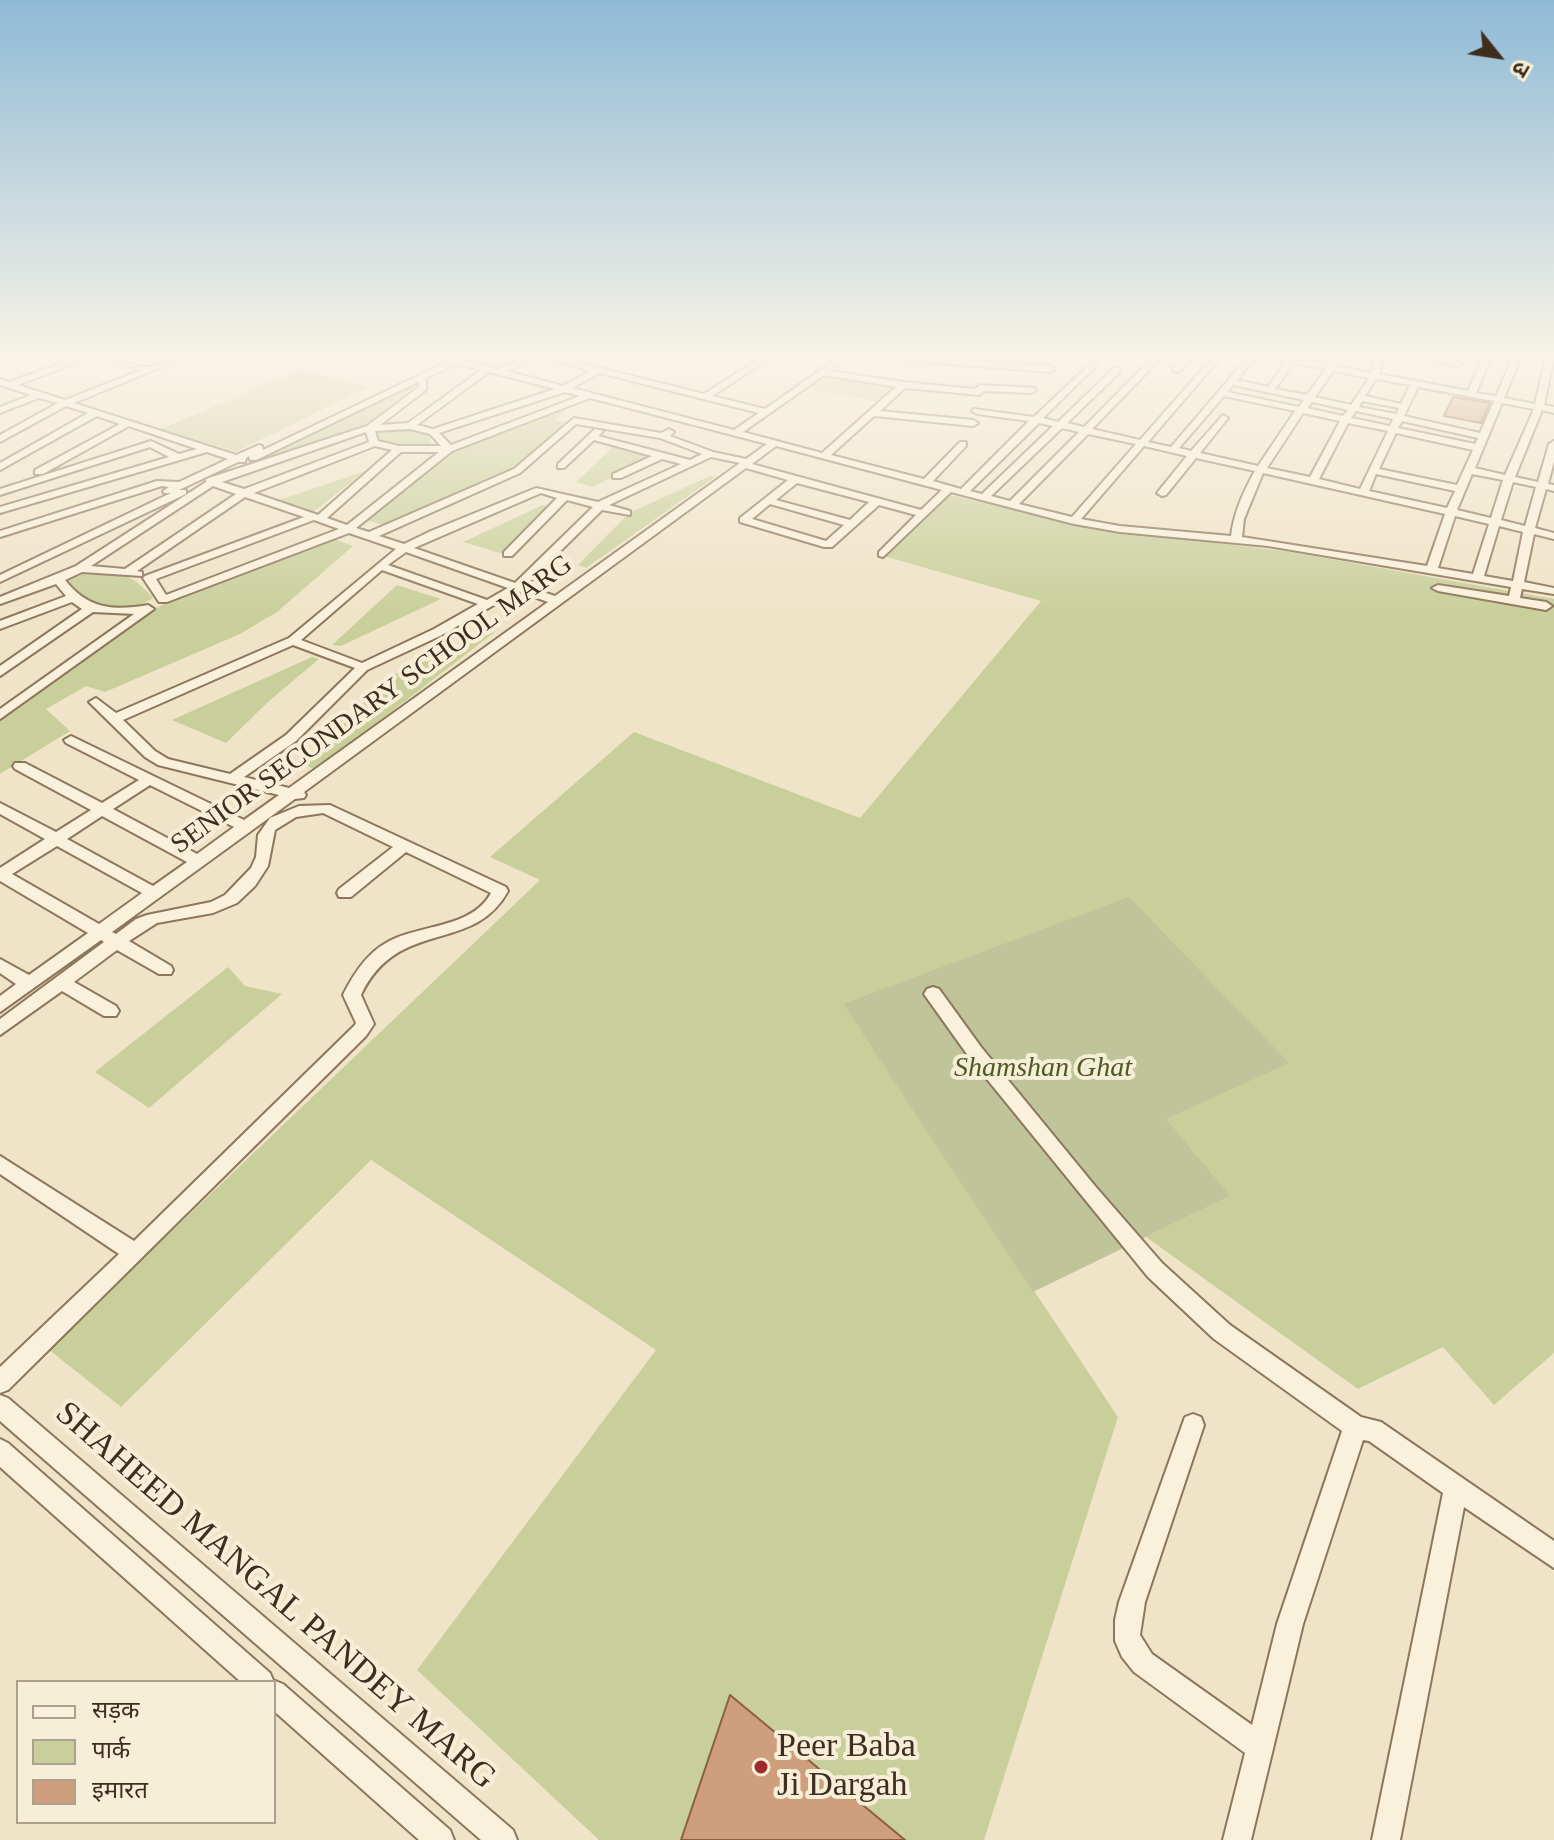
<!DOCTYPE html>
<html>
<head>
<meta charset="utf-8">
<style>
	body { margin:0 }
	#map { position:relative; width:1554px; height:1840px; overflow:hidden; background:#f0e4c8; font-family:Georgia,"Noto Sans Devanagari",serif }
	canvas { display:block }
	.legend { position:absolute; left:16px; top:1680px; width:260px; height:144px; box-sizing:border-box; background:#f7eed8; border:2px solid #ada18e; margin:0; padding:10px 14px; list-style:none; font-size:24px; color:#3d2e20 }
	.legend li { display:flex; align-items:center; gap:16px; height:40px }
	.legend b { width:40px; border:2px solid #ada18e }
	.north { position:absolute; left:1458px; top:16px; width:80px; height:80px; -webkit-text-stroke:6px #f7eed8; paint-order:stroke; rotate:120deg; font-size:22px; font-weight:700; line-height:32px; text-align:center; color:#3d2e20 }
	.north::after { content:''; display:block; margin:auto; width:28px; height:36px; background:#3d2e20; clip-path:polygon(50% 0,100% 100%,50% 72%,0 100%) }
</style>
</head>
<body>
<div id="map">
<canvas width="1554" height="1840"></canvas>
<ul class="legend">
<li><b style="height:10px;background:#faf1dc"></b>सड़क</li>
<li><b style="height:22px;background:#c9cf9b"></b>पार्क</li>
<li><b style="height:22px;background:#cf9f7d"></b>इमारत</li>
</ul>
<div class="north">उ</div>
</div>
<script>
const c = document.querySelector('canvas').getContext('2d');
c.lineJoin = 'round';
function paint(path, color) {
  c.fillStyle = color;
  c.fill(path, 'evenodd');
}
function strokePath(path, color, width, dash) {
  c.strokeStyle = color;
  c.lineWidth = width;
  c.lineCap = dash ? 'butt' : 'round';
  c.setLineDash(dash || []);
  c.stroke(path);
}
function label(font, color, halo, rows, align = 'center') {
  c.font = font + ' Georgia,serif';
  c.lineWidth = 8;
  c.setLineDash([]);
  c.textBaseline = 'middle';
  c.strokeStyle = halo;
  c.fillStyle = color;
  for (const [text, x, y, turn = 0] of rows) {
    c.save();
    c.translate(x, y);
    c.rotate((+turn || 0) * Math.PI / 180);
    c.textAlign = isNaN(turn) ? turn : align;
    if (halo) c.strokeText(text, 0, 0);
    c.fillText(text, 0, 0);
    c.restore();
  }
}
paint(new Path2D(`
	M302 369 368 387 236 452 161 429Z
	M825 377 895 387 879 402 809 389Z
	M414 385 413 388 364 426 256 464 254 462Z
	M558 408 567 410 555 420 571 423 520 471 387 526 361 519 448 448Z
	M408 428 429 434 432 445 399 448 379 442 375 435 376 431Z
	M615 445 660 455 592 487 576 482Z
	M365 471 312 513 279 500Z
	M710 476 715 477 586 568 578 565 629 513Z
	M945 494 1099 529 1291 552 1554 599V1353L1494 1405 1443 1347 1358 1389 1146 1237 1230 1196 843 1004 1118 1417 984 1840H599L417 1670 656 1350 371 1160 121 1407 48 1349 540 880 490 857 634 732 860 818 1041 601 880 555Z
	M543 505 551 507 507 555 463 542Z
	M334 539 353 546 277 612 240 634 105 692 86 686 46 709 70 731 0 774V719L152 610 173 600Z
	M89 571C120 573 132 573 153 598 126 617 92 602 65 590V582L74 573Z
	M397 585 441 599 341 646 332 645Z
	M496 631 316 770 305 765 388 677Z
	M312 657 319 659 268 702 226 743 172 720Z
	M228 967 245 986 282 994 149 1108 95 1072Z`), '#c9cf9b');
paint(new Path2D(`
	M1129 897 1289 1063 1166 1119 1230 1196 1033 1292 843 1004Z`), '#bfc49a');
const building = new Path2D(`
	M1453 397 1490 403 1481 423 1444 416Z
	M730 1695 905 1840H681Z`);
paint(building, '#cf9f7d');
strokePath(building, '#8d5f41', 2);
const minor = new Path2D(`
	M79 357H91L18 385 65 400 141 370 105 357C120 357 136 368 149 367 162 366 172 357 186 357L74 403 236 455 259 445 262 446 263 450 449 361 438 357H462L463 360 498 369 526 357H537L507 371 563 386 591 371 543 357H557L704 394 762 357H772L712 396 765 409 839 357H848L830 371 903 382 976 389 980 385 1035 388 1036 390 1032 393 983 391 979 395 905 388 880 411 973 420 978 423 973 426 874 416 831 455 924 479 960 442H966V446L933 481 961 489 1029 421 977 414 972 411 974 409 1034 417 1092 362 1096 365 1095 367 1043 418 1058 422 1114 368H1120V372L1067 423 1084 427 1153 357H1162L1092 429 1140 440 1213 357H1221L1148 442 1171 447 1248 357H1256L1237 380 1268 387 1286 362 1270 357H1292L1329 365 1335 359 1339 362 1336 366 1371 373 1377 357H1385L1379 374 1468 391 1483 357H1491L1476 393 1496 396 1513 357H1521L1504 398 1535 404 1546 357H1554L1544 405 1554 407V413L1542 410 1515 477 1538 482 1549 444 1554 441V461L1548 484 1554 485V491L1546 489 1535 528 1554 533V539L1534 534 1524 582 1554 588V594L1522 589 1520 598 1546 602 1552 606 1546 610 1438 591 1432 588 1438 585 1509 596 1511 587 1268 546 1120 532 1074 524 951 492 883 557 879 556V552L916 515 879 505 832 547H824L740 522V518L788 480 746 468 304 792 306 795 304 798 295 799 112 932 116 934 136 919 147 915 211 902 225 895 251 868 256 857 258 835 270 818 299 806 330 805 506 887 508 891C473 955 398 917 361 995L374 1024 366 1036 8 1390 0 1393V1367L119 1254 0 1174V1156L134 1241 354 1026 356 1023 343 995C353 975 366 954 386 943 418 924 472 929 491 893L406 852 351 897H339L337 893 339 889 393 847 323 813 296 817 275 830 268 866 255 886 237 903 213 913 157 923 129 941 171 966 173 970 171 974H159L117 950 74 982 116 1006 119 1011 116 1016H104L62 991 0 1035V1019L104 942 101 940 0 1012V996L16 984 0 973V959L29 975 88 933 0 881V868L45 839 0 814V803L56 832 91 810 15 769 13 766 15 763H25L102 803 139 780 66 743 64 740 71 736 244 820 279 795 158 765 145 757 89 702 96 698 116 713 289 638 396 549 349 533 167 602H159L143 578 145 576 304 517 245 497 137 571 142 572V576L82 572 65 580C88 609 113 611 148 605L154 609 0 719V709L134 614 93 612 0 676V666L82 609 72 602 0 629V621L66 596 56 584 0 604V597L76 566 206 482V479L367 426 419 387 418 382 256 460H250L249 456 246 458 245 462H238L179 490H186V494L0 582V575L171 493H164L163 491 169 487 162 486 0 537V531L157 481 179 482 228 459 207 452 0 513V507L169 457 150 447 0 495V489L151 441 179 454 197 449 129 426 43 474H35V470L120 424 97 416 0 470V463L88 413 66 406 0 442V435L58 403 39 398 0 413V407L31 395 0 385V379L9 382ZM1294 363 1326 369 1307 395 1275 389ZM457 364 481 370 408 423 380 425 426 390V378ZM1333 371 1369 378 1351 405 1315 397ZM489 372 555 389 433 429 417 425ZM600 373 759 413 734 430 572 388ZM824 375 896 387 822 453 743 432ZM1376 379 1410 385 1401 404 1365 396ZM1233 385 1304 400 1299 407 1227 392ZM1418 387 1494 401 1480 433 1404 416ZM565 392 580 396 451 445 439 433ZM1224 396 1295 411 1258 466 1200 453 1228 418 1223 415 1191 451 1179 448ZM590 398 767 444 746 459 713 452 670 436 674 432 669 429 661 433 574 418 514 469 369 532 356 528 452 451ZM1362 401 1399 408 1396 414 1359 407ZM1312 402 1348 410 1343 416 1307 408ZM1502 403 1534 409 1505 475 1475 468ZM1356 411 1393 419 1390 426 1351 418ZM1303 413 1340 421 1310 477 1267 468ZM1402 421 1478 438 1475 444 1398 428ZM1039 423 1053 426 982 494 970 491ZM1348 423 1388 431 1360 489 1319 479ZM576 424 660 438 702 454 690 460 598 436 603 431 595 429 558 464V468H564L594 440 652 456 613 474V478H621L662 459 681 464 598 502 536 488 431 531 404 544 379 536 520 473ZM1062 428 1079 432 1010 501 991 496ZM410 429 430 434 441 446H399L378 441 375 431ZM366 432 369 442 244 489 222 482ZM1396 433 1473 450 1457 485 1379 469ZM1088 434 1136 444 1072 517 1019 504ZM375 446 392 450 318 515 254 493ZM776 446 942 490 921 510 752 464ZM1144 446 1187 456 1157 493 1162 496 1166 495 1196 458 1255 471C1243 492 1234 512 1231 536L1120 526 1081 519ZM401 452H439L347 525 327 518ZM711 457 740 463 555 596 525 586 602 510 630 515V511L609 505ZM1263 473 1445 514 1427 566 1242 537 1244 519ZM1376 474 1455 491 1447 508 1369 491ZM1472 474 1503 480 1491 518 1457 510ZM1513 482 1536 487 1525 526 1501 520ZM797 483 869 502 850 520 776 500ZM213 486 236 494 125 569 91 566ZM541 493 557 498 504 552V556H512L567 500 593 507 515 583 414 548ZM770 504 844 525 826 541 752 519ZM1455 516 1489 524 1473 574 1438 568ZM314 520 339 529 166 595 156 579ZM1499 526 1523 532 1513 581 1484 576ZM406 552 508 588 487 600 388 565ZM382 570 478 604 434 629 362 663 301 640ZM518 591 548 602 289 788 244 777 296 741 367 670 442 635ZM293 645 355 668 286 735 230 774 168 759 155 751 123 720ZM150 785 234 827 197 854 113 809ZM102 816 187 862 153 886 67 839ZM57 846 142 893 99 924 12 874Z
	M896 357H931L1051 366 1055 369 1051 372 900 360Z
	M1183 357H1192L1179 372H1173V368Z
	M1417 357H1434L1463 364 1459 367Z
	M933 987 939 989 981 1047 1095 1186 1162 1263 1230 1325 1361 1417 1381 1422 1554 1541V1568L1464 1507 1400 1840H1372L1443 1493 1369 1441 1363 1440 1303 1624 1251 1840H1223L1245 1753 1134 1672 1122 1657 1115 1641V1620L1119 1602 1185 1417 1193 1414 1201 1417 1204 1425 1145 1602 1140 1635 1152 1654 1252 1725 1277 1624 1342 1431 1214 1339 1148 1277 969 1057 924 994 927 989Z
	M0 1395 8 1398 513 1830 517 1840H481L0 1421Z
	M0 1439 8 1443 270 1673 273 1680 283 1684 450 1830 454 1840H419L274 1711V1682H241L0 1467Z`);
strokePath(minor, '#8d765c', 4);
paint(minor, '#faf1dc');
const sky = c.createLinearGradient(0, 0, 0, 615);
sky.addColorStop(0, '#8fbad6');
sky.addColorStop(0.58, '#f8f3e6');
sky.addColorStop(1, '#f8f3e600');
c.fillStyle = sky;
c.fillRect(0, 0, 1554, 615);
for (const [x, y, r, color] of [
	[761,1767,8,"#9e2a2b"]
]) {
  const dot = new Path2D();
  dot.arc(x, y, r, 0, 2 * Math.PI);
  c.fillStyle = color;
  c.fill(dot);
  strokePath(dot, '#f7eed8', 3);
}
label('28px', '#3d2e20', '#f7eed8', [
	["SENIOR SECONDARY SCHOOL MARG",372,705,-36]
]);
label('italic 28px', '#4d5a26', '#f7eed8', [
	["Shamshan Ghat",1043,1069]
]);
label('34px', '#3d2e20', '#f7eed8', [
	["SHAHEED MANGAL PANDEY MARG",275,1596,41]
]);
label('34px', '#3d2e20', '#f7eed8', [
	["Peer Baba",777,1747],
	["Ji Dargah",777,1786]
], 'left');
</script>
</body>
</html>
